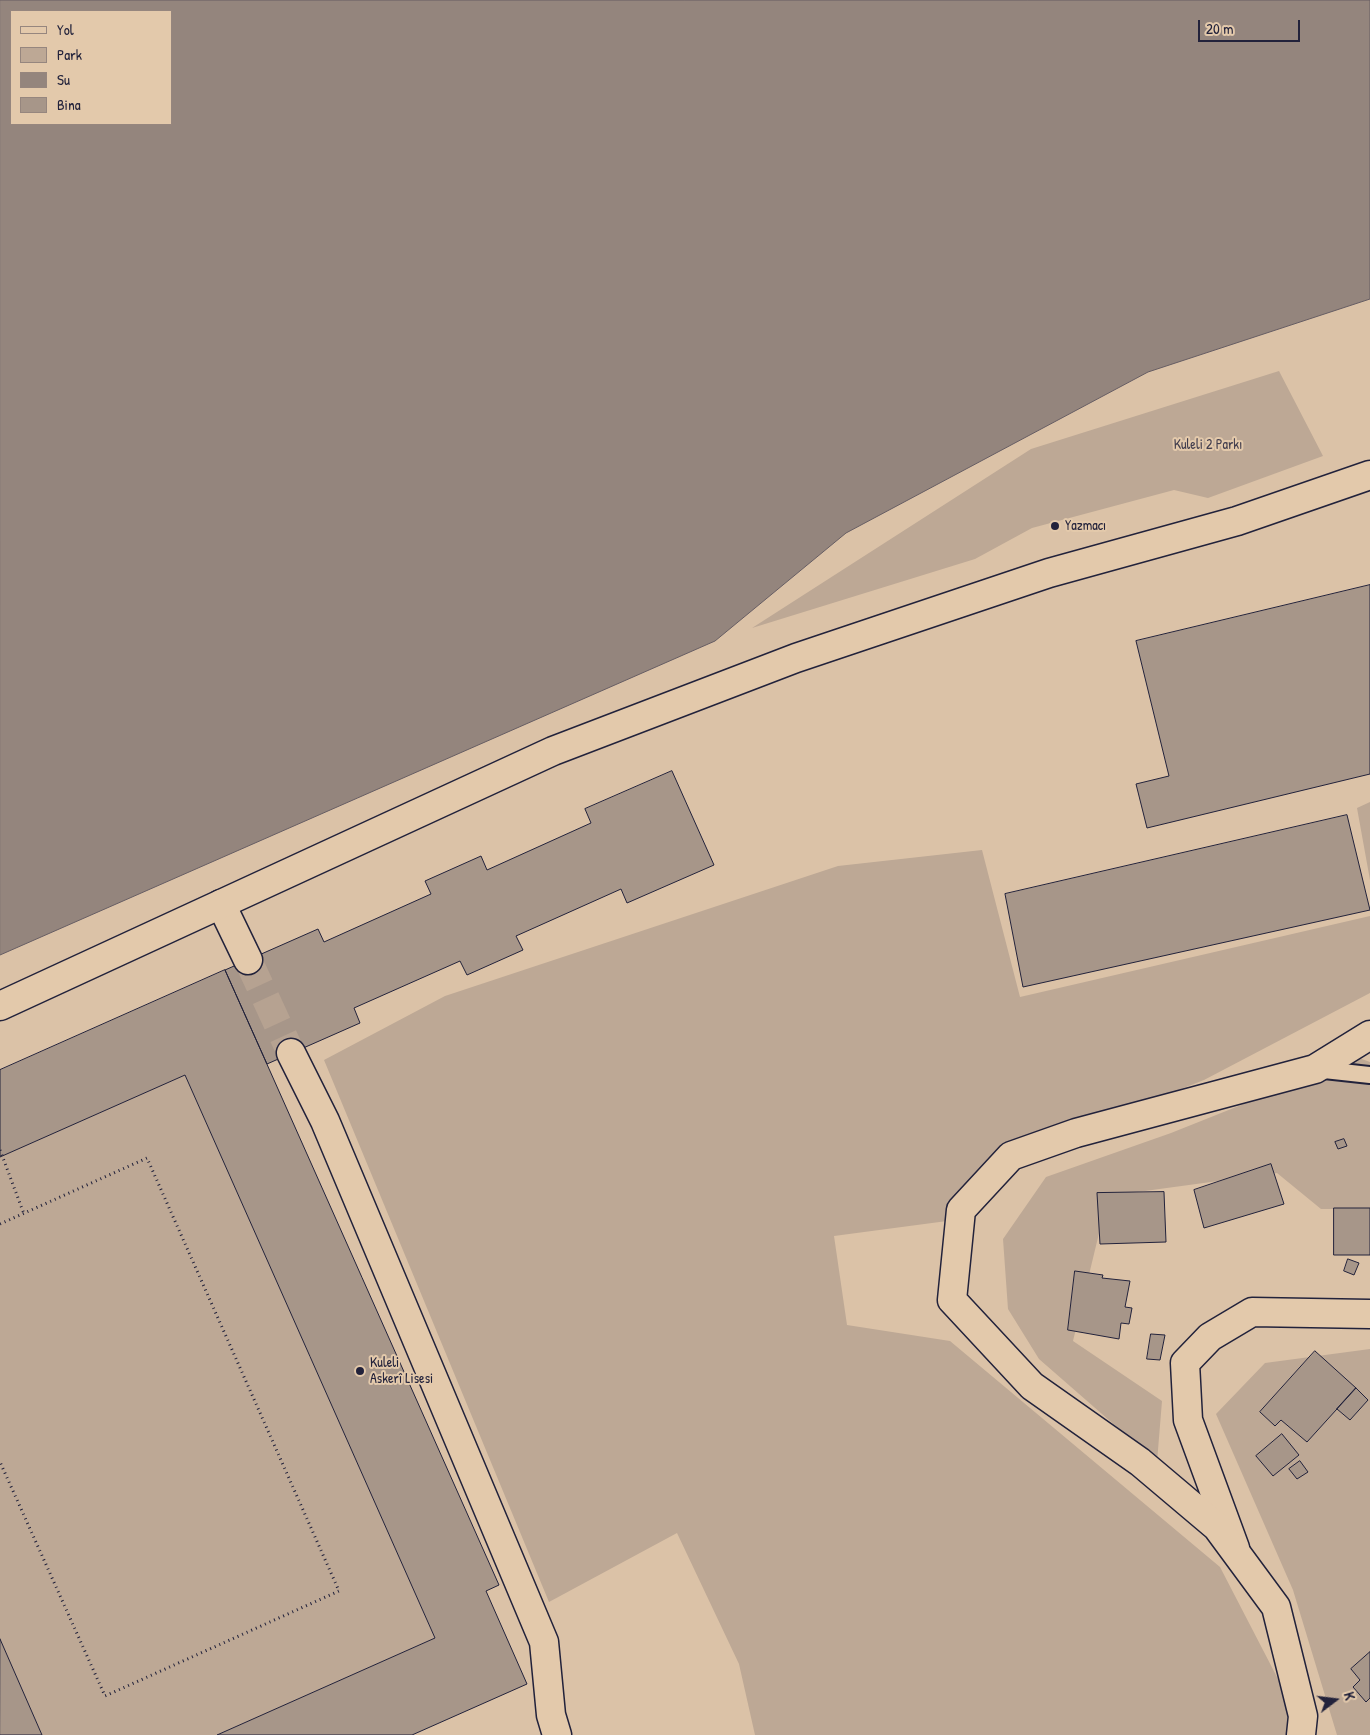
<!DOCTYPE html>
<html>
<head>
<meta charset="utf-8">
<style>
	body { margin:0 }
	#map { position:relative; width:1370px; height:1735px; overflow:hidden; background:#dbc2a7; font-family:"Patrick Hand",sans-serif }
	canvas { display:block }
	.legend { position:absolute; left:10px; top:10px; width:162px; height:115px; box-sizing:border-box; background:#e3c9ab; border:1px solid #96867e; margin:0; padding:6px 9px; list-style:none; font-size:15px; color:#22223b }
	.legend li { display:flex; align-items:center; gap:10px; height:25px }
	.legend b { width:25px; border:1px solid #96867e }
	.north { position:absolute; left:1310px; top:1675px; width:50px; height:50px; -webkit-text-stroke:4px #e3c9ab; paint-order:stroke; rotate:75deg; font-size:14px; font-weight:700; line-height:20px; text-align:center; color:#22223b }
	.north::after { content:''; display:block; margin:auto; width:18px; height:22px; background:#22223b; clip-path:polygon(50% 0,100% 100%,50% 72%,0 100%) }
	.scale { position:absolute; left:1198px; top:20px; width:102px; height:22px; box-sizing:border-box; border:2px solid #22223b; border-top:0; padding-left:6px; font-size:15px; line-height:18px; white-space:nowrap; color:#22223b; -webkit-text-stroke:4px #e3c9ab; paint-order:stroke }
</style>
</head>
<body>
<div id="map">
<canvas width="1370" height="1735"></canvas>
<ul class="legend">
<li><b style="height:6px;background:#e3c9ab"></b>Yol</li>
<li><b style="height:14px;background:#bda895"></b>Park</li>
<li><b style="height:14px;background:#94857d"></b>Su</li>
<li><b style="height:14px;background:#a79689"></b>Bina</li>
</ul>
<div class="north">K</div>
<div class="scale">20 m</div>
</div>
<script>
const c = document.querySelector('canvas').getContext('2d');
c.lineJoin = 'round';
function paint(path, color) {
  c.fillStyle = color;
  c.fill(path, 'evenodd');
}
function strokePath(path, color, width, dash) {
  c.strokeStyle = color;
  c.lineWidth = width;
  c.lineCap = dash ? 'butt' : 'round';
  c.setLineDash(dash || []);
  c.stroke(path);
}
function label(font, color, halo, rows, align = 'center') {
  c.font = font + ' "Patrick Hand",sans-serif';
  c.lineWidth = 4;
  c.setLineDash([]);
  c.textBaseline = 'middle';
  c.strokeStyle = halo;
  c.fillStyle = color;
  for (const [text, x, y, turn = 0] of rows) {
    c.save();
    c.translate(x, y);
    c.rotate((+turn || 0) * Math.PI / 180);
    c.textAlign = isNaN(turn) ? turn : align;
    if (halo) c.strokeText(text, 0, 0);
    c.fillText(text, 0, 0);
    c.restore();
  }
}
paint(new Path2D(`
	M1279 371 1323 456 1208 498 1174 490 1032 528 975 559 752 628 1031 449Z
	M1370 802V880L1357 808Z
	M982 850 1020 997 1370 916V993L1204 1080 1004 1158 947 1221 834 1236 847 1325 950 1341 1220 1567 1307 1735H755L739 1664 677 1533 549 1602 324 1060 445 996 838 866Z
	M1359 1058 1370 1062V1209H1321L1277 1173 1108 1196 1073 1341 1162 1401 1157 1462 1039 1359 1008 1309 1003 1239 1046 1177 1171 1133Z
	M185 1075 435 1638 217 1735H42L0 1639V1157Z
	M1370 1349V1735H1337L1293 1590 1216 1414 1265 1363Z`), '#bda895');
const water = new Path2D(`
	M0 0H1370V299L1148 372 846 533 715 641 0 955ZM11 11H171V124H11Z`);
paint(water, '#94857d');
strokePath(water, '#665d63', 1);
const building = new Path2D(`
	M1370 585V774L1147 828 1136 784 1169 776 1136 641Z
	M672 771 714 865 627 903 621 889 516 936 523 950 467 975 460 961 354 1008 360 1023 267 1064 225 970 318 929 324 942 431 894 425 881 481 856 487 870 591 823 585 809Z
	M1347 815 1370 910 1023 987 1005 894Z
	M225 970 499 1585 486 1591 527 1684 412 1735H217L435 1638 185 1075 0 1157V1070Z
	M1344 1139 1347 1146 1338 1149 1335 1142Z
	M1271 1164 1284 1204 1204 1228 1194 1190Z
	M1164 1192 1166 1242 1100 1244 1097 1193Z
	M1334 1208H1370V1255H1334Z
	M1348 1259 1359 1263 1354 1275 1344 1271Z
	M1075 1271 1103 1275 1102 1278 1130 1281 1125 1307 1132 1308 1129 1324 1121 1323 1119 1339 1068 1330Z
	M1151 1334 1165 1335 1160 1360 1147 1359Z
	M1315 1351 1356 1388 1307 1442 1281 1420 1275 1426 1260 1412Z
	M1356 1388 1368 1400 1350 1420 1337 1409Z
	M1282 1434 1299 1455 1273 1476 1256 1456Z
	M1300 1461 1308 1472 1297 1479 1289 1469Z
	M0 1639 42 1735H0Z
	M1370 1652V1698L1366 1702 1353 1687 1360 1680 1351 1669Z`);
paint(building, '#a79689');
strokePath(building, '#22223b', 1);
strokePath(new Path2D(`
	M248 960 291 1053`), '#b6a291', 28, [28, 14]);
const lane = new Path2D(`
	M1315 1069 1370 1075`);
const street = new Path2D(`
	M221 904 248 960
	M291 1053 325 1121 544 1642 551 1715 557 1735
	M1235 1548 1188 1420 1185 1363 1210 1337 1252 1312 1370 1314`);
const secondary = new Path2D(`
	M1301 1735 1303 1716 1276 1607 1217 1527 1140 1462 1032 1386 952 1300 961 1210 1011 1156 1076 1133 1315 1069 1370 1035`);
const primary = new Path2D(`
	M0 1006 553 751 796 658 1049 573 1237 521 1370 475`);
strokePath(lane, '#22223b', 20);
strokePath(street, '#22223b', 31);
strokePath(secondary, '#22223b', 31);
strokePath(primary, '#22223b', 31);
strokePath(new Path2D(`
	M0 1150 24 1214
	M0 1224 147 1158 339 1591 105 1696 0 1462`), '#22223b', 3, [1, 4]);
strokePath(lane, '#e3c9ab', 16);
strokePath(street, '#e3c9ab', 28);
strokePath(secondary, '#e3c9ab', 28);
strokePath(primary, '#e3c9ab', 28);
for (const [x, y, r, color] of [
	[1055,526,5,"#22223b"],
	[360,1371,5,"#22223b"]
]) {
  const dot = new Path2D();
  dot.arc(x, y, r, 0, 2 * Math.PI);
  c.fillStyle = color;
  c.fill(dot);
  strokePath(dot, '#e3c9ab', 2);
}
label('14px', '#413d4d', '#e3c9ab', [
	["Kuleli 2 Parkı",1208,445]
]);
label('14px', '#22223b', '#e3c9ab', [
	["Yazmacı",1065,526],
	["Kuleli",370,1363],
	["Askerî Lisesi",370,1379]
], 'left');
</script>
</body>
</html>
